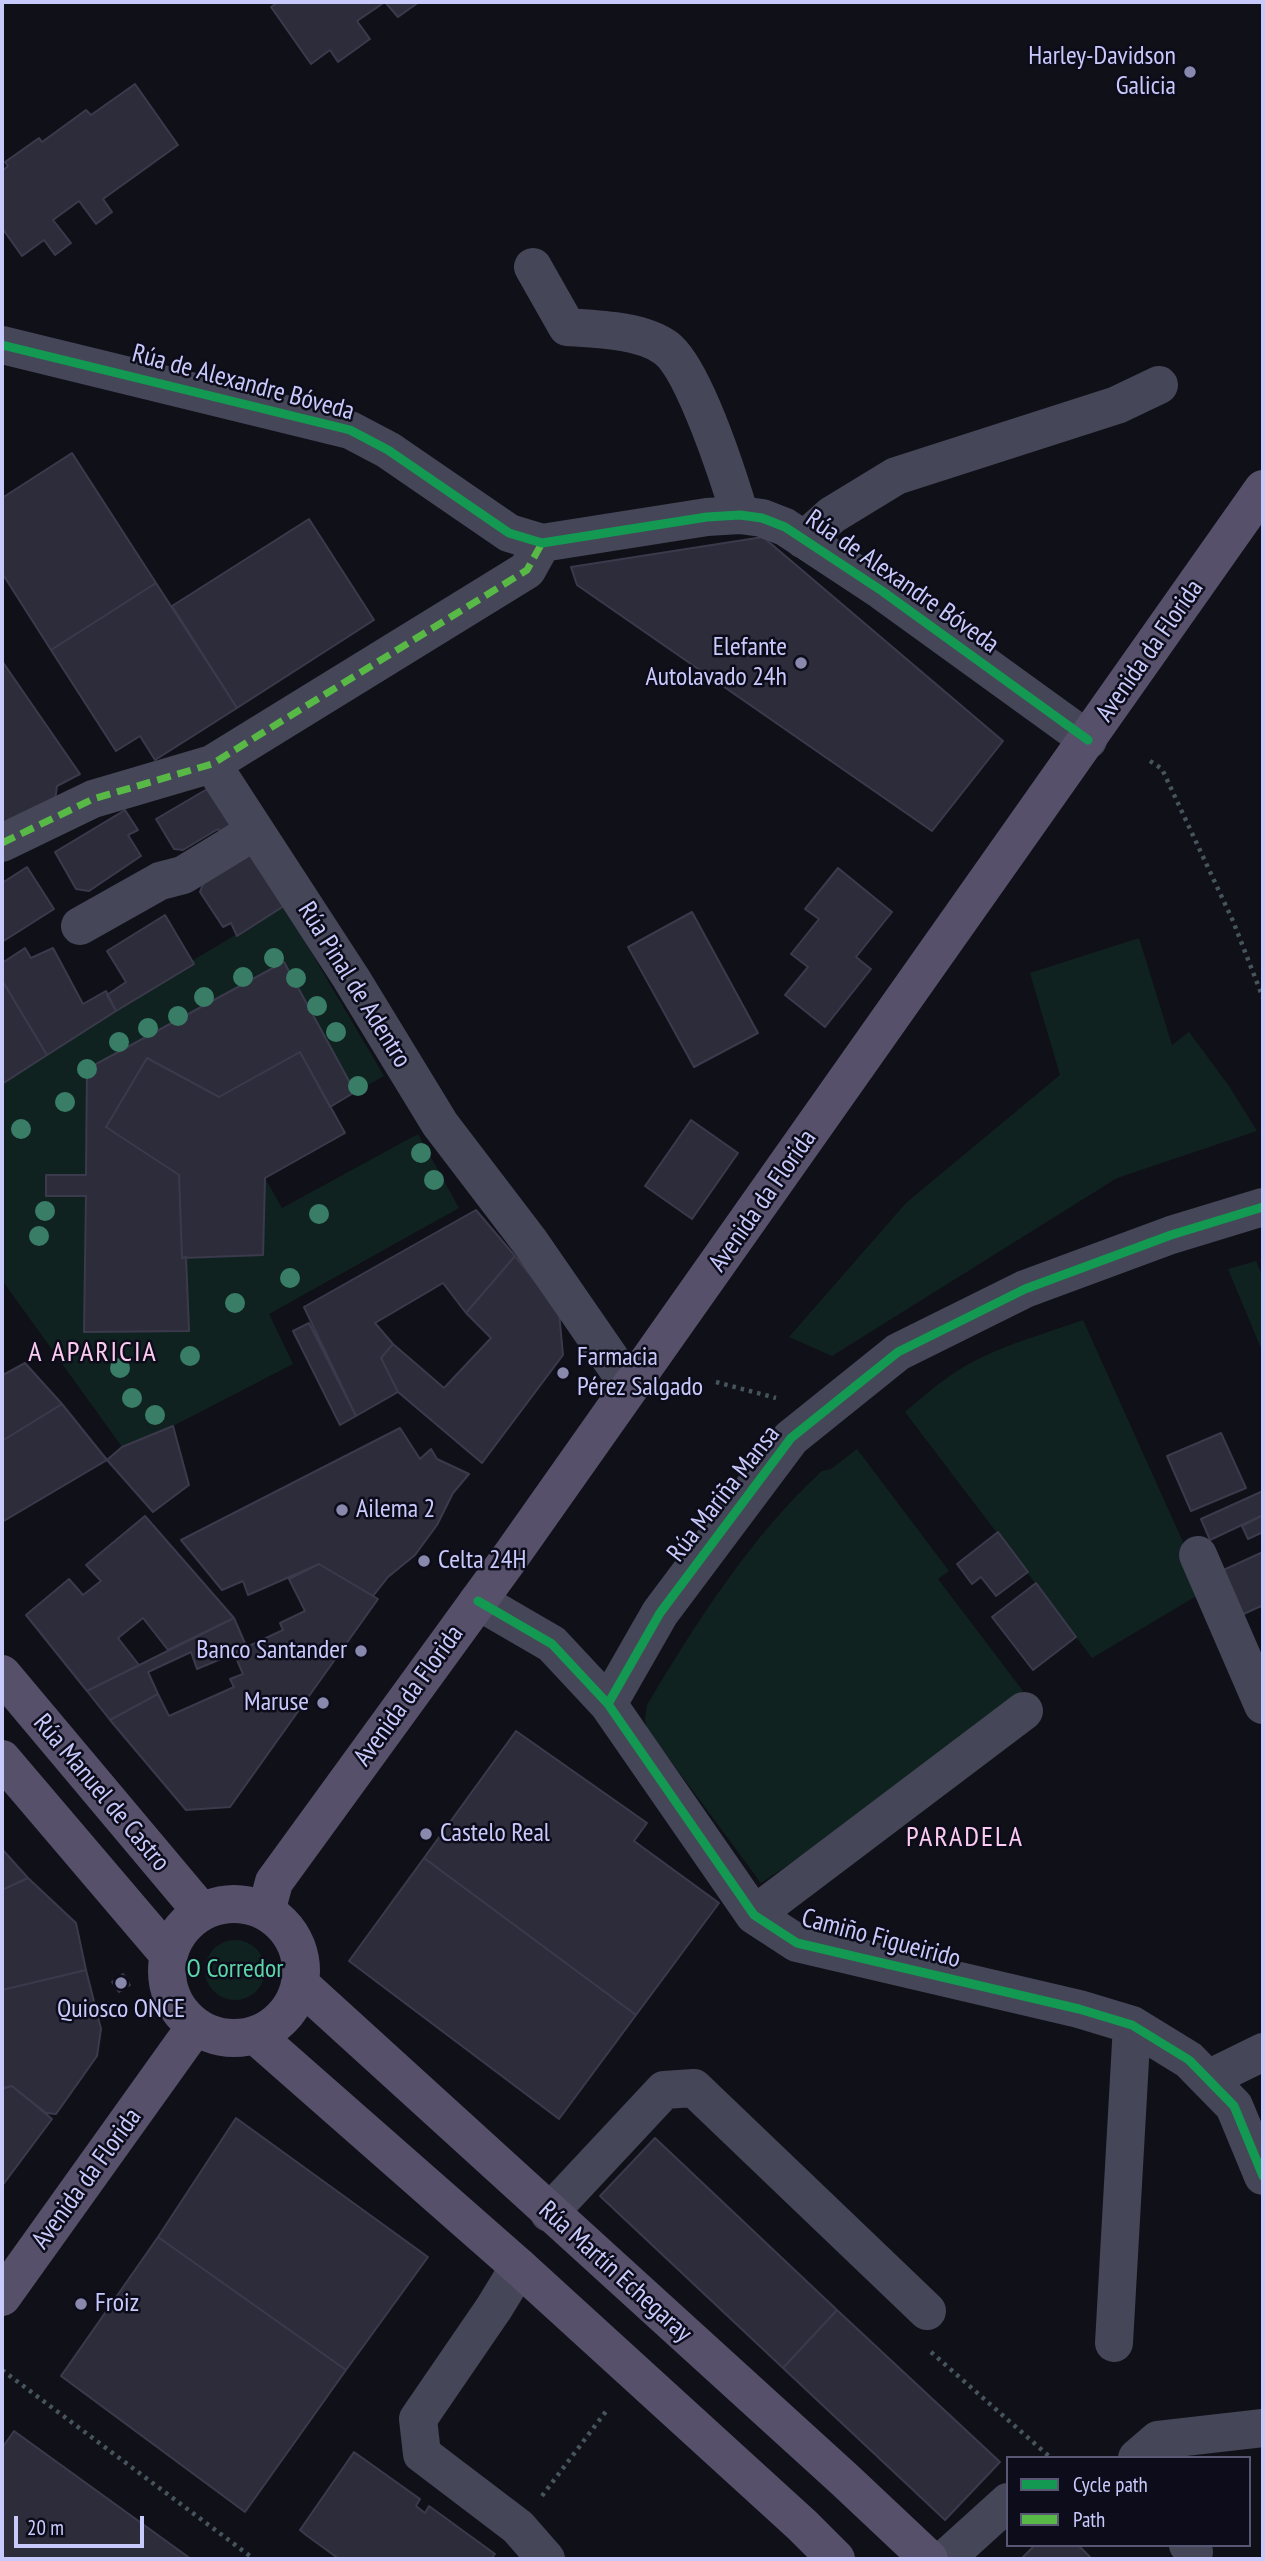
<!DOCTYPE html>
<html>
<head>
<meta charset="utf-8">
<style>
	body { margin:0 }
	#map { position:relative; width:1265px; height:2561px; overflow:hidden; background:#101018; font-family:"PT Sans Narrow",sans-serif }
	canvas { display:block }
	.frame { position:absolute; inset:0; border:4px solid #c9cafc; pointer-events:none }
	.legend { position:absolute; left:1006px; top:2456px; width:245px; height:91px; box-sizing:border-box; background:#0d0c1b; border:2px solid #585875; margin:0; padding:9px 12px; list-style:none; font-size:21px; color:#c9cafc }
	.legend li { display:flex; align-items:center; gap:14px; height:35px }
	.legend b { width:35px; border:2px solid #585875 }
	.scale { position:absolute; left:14px; top:2516px; width:130px; height:32px; box-sizing:border-box; border:4px solid #c9cafc; border-top:0; padding-left:9px; font-size:21px; line-height:24px; white-space:nowrap; color:#c9cafc; -webkit-text-stroke:5px #0d0c1b; paint-order:stroke }
</style>
</head>
<body>
<div id="map">
<canvas width="1265" height="2561"></canvas>
<div class="frame"></div>
<ul class="legend">
<li><b style="height:9px;background:#139951"></b>Cycle path</li>
<li><b style="height:9px;background:#58b947"></b>Path</li>
</ul>
<div class="scale">20 m</div>
</div>
<script>
const c = document.querySelector('canvas').getContext('2d');
c.lineJoin = 'round';
function paint(path, color) {
  c.fillStyle = color;
  c.fill(path, 'evenodd');
}
function strokePath(path, color, width, dash) {
  c.strokeStyle = color;
  c.lineWidth = width;
  c.lineCap = dash ? 'butt' : 'round';
  c.setLineDash(dash || []);
  c.stroke(path);
}
function label(font, color, halo, rows, align = 'center') {
  c.font = font + ' "PT Sans Narrow",sans-serif';
  c.lineWidth = 5;
  c.setLineDash([]);
  c.textBaseline = 'middle';
  c.strokeStyle = halo;
  c.fillStyle = color;
  for (const [text, x, y, turn = 0] of rows) {
    c.save();
    c.translate(x, y);
    c.rotate((+turn || 0) * Math.PI / 180);
    c.textAlign = isNaN(turn) ? turn : align;
    if (halo) c.strokeText(text, 0, 0);
    c.fillText(text, 0, 0);
    c.restore();
  }
}
paint(new Path2D(`
	M284 906 384 1076 355 1092 87 1069 86 1175H47L46 1196H86L84 1332 188 1331 186 1257 263 1255 265 1178 282 1208 418 1134 459 1208 269 1314 293 1364 173 1426 122 1447 2 1280V1074Z
	M1139 938 1172 1045 1189 1032 1229 1086 1257 1131 1117 1178 832 1356 789 1337 906 1203 1060 1075 1030 973Z
	M1256 1261 1263 1278V1353L1228 1269Z
	M1083 1320 1205 1591 1092 1658 905 1412C927 1393 950 1373 976 1360 1010 1343 1047 1333 1083 1320Z
	M857 1449 949 1571 938 1579 1023 1691 811 1850 761 1883 647 1729 645 1721 647 1705C696 1623 751 1536 822 1471L831 1469Z
	M205 1970a30 30 0 1 1 60 0a30 30 0 1 1-60 0Z`), '#102220');
const building = new Path2D(`
	M278 2H385L357 21 370 39 338 62 330 50 311 64 271 7Z
	M385 2H419L398 17Z
	M135 84 178 145 103 199 112 212 96 224 79 201 53 220 71 243 55 255 44 240 22 256 2 228V171L8 166 5 162 39 138 42 142 86 110 91 115Z
	M72 453 156 583 51 650 2 573V498Z
	M309 519 374 620 237 708 172 606Z
	M763 537 1003 741 932 831 577 585 571 567Z
	M156 583 237 708 155 760 140 736 116 751 51 650Z
	M2 661 80 774 57 786 54 809 2 833Z
	M214 785 240 829 224 838 218 829 183 850 174 849 156 819Z
	M125 810 138 830 128 835 141 856 89 891 76 889 55 852Z
	M255 852 287 904 237 936 231 923 223 927 200 892 204 881Z
	M27 867 54 909 2 942V883Z
	M838 868 892 912 856 957 871 969 825 1027 785 995 808 967 791 954 819 919 805 909Z
	M692 912 758 1033 694 1067 628 947Z
	M165 915 194 964 116 1011 107 995 126 982 107 951Z
	M25 948 31 958 53 948 83 1004 106 991 116 1011 47 1055 2 980V963Z
	M284 962 355 1092 330 1107 300 1052 219 1097 147 1058 106 1127 179 1175 182 1258 186 1257 189 1331 84 1332 86 1196H46V1175H86L87 1069Z
	M3 982 47 1055 2 1084V983Z
	M300 1052 345 1133 265 1178 263 1255 182 1258 179 1175 106 1127 147 1058 219 1097Z
	M691 1120 738 1153 692 1219 645 1186Z
	M476 1210 515 1256 466 1313 443 1283 375 1323 393 1344 381 1358 398 1392 356 1416 304 1307Z
	M515 1256 559 1312 563 1355 482 1463 398 1392 381 1358 393 1344 444 1388 491 1338 466 1313Z
	M309 1323 356 1416 340 1425 293 1331Z
	M25 1363 62 1404 2 1441V1373L3 1375Z
	M62 1404 107 1460 2 1522V1441Z
	M173 1426 189 1485 153 1512 107 1460 122 1447Z
	M400 1428 420 1459 431 1449 437 1459 469 1474 453 1493 437 1525 415 1555 388 1577 373 1596 319 1564 248 1595 243 1581 222 1590 181 1540Z
	M1221 1433 1246 1488 1191 1511 1167 1456Z
	M1263 1491V1515L1210 1540 1201 1519Z
	M1263 1515V1532L1248 1539 1242 1526Z
	M145 1516 234 1618 168 1650 143 1618 118 1638 139 1665 87 1691 26 1615 69 1579 83 1595 101 1581 86 1565Z
	M998 1532 1028 1572 996 1596 981 1577 972 1584 957 1564Z
	M1263 1552V1610L1261 1606 1237 1617 1219 1572Z
	M319 1564 378 1599 230 1807 186 1810 110 1720 158 1694 169 1716 234 1687 230 1679 243 1674 234 1653 283 1630 280 1623 305 1611 289 1579Z
	M1036 1583 1076 1637 1033 1670 992 1617Z
	M234 1618 247 1648 197 1669 191 1652 148 1672 158 1694 110 1720 87 1691Z
	M516 1731 647 1823 634 1841 719 1903 636 2015 424 1858Z
	M2 1849 28 1878 2 1890Z
	M424 1858 636 2015 559 2119 349 1961Z
	M28 1878 76 1923 86 1970 2 1990V1890Z
	M86 1970 101 2029 97 2056 56 2114 46 2113 12 2086 2 2088V1990Z
	M123 1974 130 1985 119 1992 112 1982Z
	M12 2086 52 2119 2 2186V2089Z
	M236 2118 428 2257 346 2370 158 2237Z
	M655 2138 837 2310 783 2368 600 2196Z
	M158 2237 346 2370 245 2512 61 2376Z
	M837 2310 1000 2462 945 2520 783 2368Z
	M14 2431 191 2559H2V2448Z
	M354 2452 420 2499 416 2506 425 2513 429 2506 495 2554 491 2559H339L306 2535 300 2530Z
	M1035 2545H1078L1092 2559H1021Z`);
paint(building, '#2d2c3a');
strokePath(building, '#3b3a4c', 2);
strokePath(new Path2D(`
	M1150 761 1162 769 1233 921 1263 998
	M716 1382 776 1398
	M931 2352 1051 2458
	M2 2370 254 2559
	M542 2496 607 2410`), '#46545d', 4.5, [3.5, 5]);
strokePath(new Path2D(`
	M533 267 567 327C596 329 642 330 666 348 694 369 729 479 740 515
	M2 345 350 430 388 450 509 533 542 543 707 517 740 515 762 518 785 527 882 591 1088 740
	M804 540 832 515 896 476 1117 405 1159 385
	M212 764 351 978 440 1124 530 1242 630 1387
	M2 843 93 799 212 764 527 570 542 543
	M80 926 160 881 183 875 255 831
	M1198 1555 1263 1705
	M478 1601 552 1644 608 1704 754 1915 797 1943 1079 2009 1132 2025 1189 2060 1234 2106 1263 2176
	M608 1704 660 1613 791 1438 898 1352 1025 1289 1171 1235 1263 1207
	M754 1915 1024 1711
	M1208 2079 1263 2052
	M549 2213 664 2090 694 2088 927 2311
	M519 2267 494 2308 418 2419 422 2454 518 2527 546 2559
	M1114 2343 1132 2025
	M1137 2458 1158 2440 1263 2428
	M1188 2545 1194 2552
	M945 2559 1008 2502`), '#454658', 38);
strokePath(new Path2D(`
	M2 1674 201 1911
	M2 1759 168 1954
	M167 1971a67 67 0 1 1 134 0a67 67 0 1 1-134 0Z
	M266 1912 274 1882 511 1556 1263 489
	M300 1984 845 2480 929 2559
	M255 2035 519 2267 802 2525 836 2559
	M2 2297 195 2027`), '#57506a', 38);
strokePath(new Path2D(`
	M2 843 93 799 212 764 527 570 542 543`), '#58b947', 7, [14, 7]);
strokePath(new Path2D(`
	M2 345 350 430 388 450 509 533 542 543 707 517 740 515 762 518 785 527 882 591 1088 740
	M478 1601 552 1644 608 1704 754 1915 797 1943 1079 2009 1132 2025 1189 2060 1234 2106 1263 2176
	M608 1704 660 1613 791 1438 898 1352 1025 1289 1171 1235 1263 1207`), '#139951', 9);
c.fillStyle = '#397d67';
for (const [x, y] of [
	[274,958],
	[243,977],
	[296,978],
	[204,997],
	[317,1006],
	[178,1016],
	[148,1028],
	[336,1032],
	[119,1042],
	[87,1069],
	[358,1086],
	[65,1102],
	[21,1129],
	[421,1153],
	[434,1180],
	[45,1211],
	[319,1214],
	[39,1236],
	[290,1278],
	[235,1303],
	[190,1356],
	[120,1368],
	[132,1398],
	[155,1415]
]) {
  c.beginPath();
  c.arc(x, y, 10, 0, 2 * Math.PI);
  c.fill();
}
for (const [x, y, r, color] of [
	[1190,72,7,"#8889ac"],
	[801,663,7,"#8889ac"],
	[563,1373,7,"#8889ac"],
	[342,1510,7,"#8889ac"],
	[424,1561,7,"#8889ac"],
	[361,1651,7,"#8889ac"],
	[323,1703,7,"#8889ac"],
	[426,1834,7,"#8889ac"],
	[121,1983,7,"#8889ac"],
	[81,2304,7,"#8889ac"]
]) {
  const dot = new Path2D();
  dot.arc(x, y, r, 0, 2 * Math.PI);
  c.fillStyle = color;
  c.fill(dot);
  strokePath(dot, '#0d0c1b', 2.5);
}
label('26px', '#c9cafc', '#0d0c1b', [
	["Harley-Davidson",1176,57,"right"],
	["Galicia",1176,87,"right"],
	["Elefante",787,648,"right"],
	["Autolavado 24h",787,678,"right"],
	["Farmacia",577,1358],
	["Pérez Salgado",577,1388],
	["Ailema 2",356,1510],
	["Celta 24H",438,1561],
	["Banco Santander",347,1651,"right"],
	["Maruse",309,1703,"right"],
	["Castelo Real",440,1834],
	["Quiosco ONCE",121,2010,"center"],
	["Froiz",95,2304]
], 'left');
label('26px', '#c9cafc', '#0d0c1b', [
	["Rúa de Alexandre Bóveda",243,383,15],
	["Rúa de Alexandre Bóveda",902,582,35],
	["Avenida da Florida",1150,651,-55],
	["Rúa Pinal de Adentro",354,985,58],
	["Avenida da Florida",763,1201,-55],
	["Rúa Mariña Mansa",724,1494,-52],
	["Avenida da Florida",409,1696,-54],
	["Rúa Manuel de Castro",101,1793,50],
	["Camiño Figueirido",881,1939,15],
	["Avenida da Florida",87,2179,-54],
	["Rúa Martín Echegaray",615,2272,42]
]);
label('26px', '#5bd6a7', '#0d0c1b', [
	["O Corredor",235,1970]
]);
c.letterSpacing = '2px';
label('28px', '#fccbf0', '#0d0c1b', [
	["A APARICIA",93,1353],
	["PARADELA",965,1838]
]);
c.letterSpacing = '0px';
</script>
</body>
</html>
